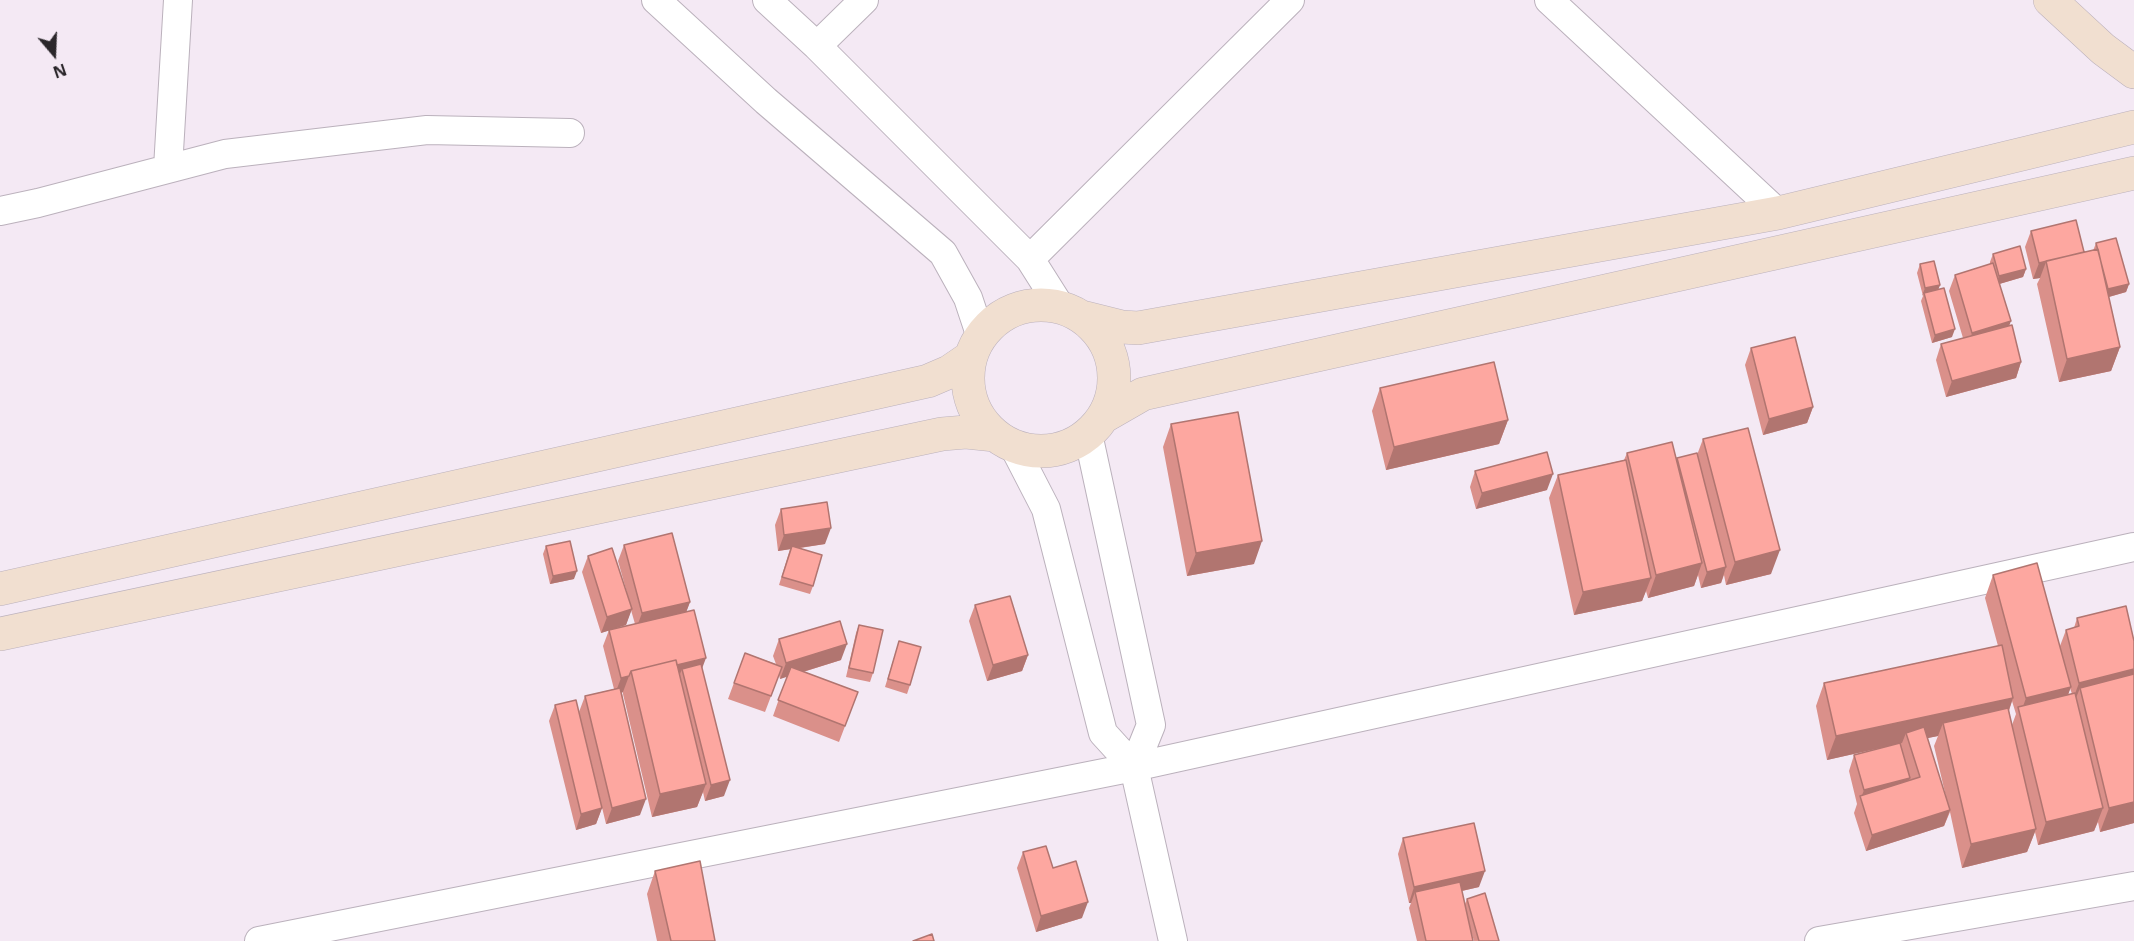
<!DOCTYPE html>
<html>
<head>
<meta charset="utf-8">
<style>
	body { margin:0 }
	#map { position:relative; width:2134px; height:941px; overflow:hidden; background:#f4e9f4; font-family:"Noto Sans",sans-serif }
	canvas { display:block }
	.north { position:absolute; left:24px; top:24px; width:60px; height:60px; -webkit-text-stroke:4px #f4e9f4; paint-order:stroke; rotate:161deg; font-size:16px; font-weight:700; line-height:24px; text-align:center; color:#2b272b }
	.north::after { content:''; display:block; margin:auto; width:21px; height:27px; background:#2b272b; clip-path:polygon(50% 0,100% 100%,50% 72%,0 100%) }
</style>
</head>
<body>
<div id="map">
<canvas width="2134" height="941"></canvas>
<div class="north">N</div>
</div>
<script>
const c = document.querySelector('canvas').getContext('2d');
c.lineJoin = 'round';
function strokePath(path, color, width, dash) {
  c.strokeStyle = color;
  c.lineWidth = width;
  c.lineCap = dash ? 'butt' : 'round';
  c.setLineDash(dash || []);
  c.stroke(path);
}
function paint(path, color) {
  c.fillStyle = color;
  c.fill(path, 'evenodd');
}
const street = new Path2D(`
	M656 0 766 101 943 253 968 298 981 337
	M767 0 817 46 1030 259 1061 308
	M1549 0 1778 213
	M817 46 864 0
	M168 168 178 0
	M0 211 38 203 225 154 427 130 570 133
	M1030 259 1290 0
	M1088 434 1151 725 1134 767
	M1013 445 1046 509 1103 733 1134 767 1173 941
	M259 941 1134 767 2134 547
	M1819 941 2134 886`);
const secondary = new Path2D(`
	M2050 0 2103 49 2134 72
	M968 378a73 73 0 1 1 146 0a73 73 0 1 1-146 0Z
	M1082 317 1122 327 1138 328 1778 213 2134 127
	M1103 417 1143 394 2134 173
	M0 589 928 381 949 372 971 357
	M0 634 942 434 966 432 995 435`);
strokePath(street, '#bbb1bc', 30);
strokePath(secondary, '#bbb1bc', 34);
strokePath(street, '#fff', 28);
strokePath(secondary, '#f1dfd0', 33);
paint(new Path2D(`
	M2031 231 2084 253 2093 251 2096 243 2129 284 2126 292 2109 297 2120 347 2111 371 2059 382 2037 284 2040 278 2033 279 2025 247Z
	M1993 254 2026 269 2023 277 1999 284 2009 326 2021 362 2016 378 1946 397 1936 360 1941 344 1963 338 1949 291 1955 275 1990 264V262Z
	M1920 264 1940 285 1938 289 1952 337 1932 343 1921 301 1923 296 1917 273Z
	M1751 348 1813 407 1807 423 1763 435 1745 365Z
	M1380 388 1508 420 1499 444 1386 470 1372 411Z
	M1171 424 1254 564 1187 576 1163 447Z
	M1703 439 1771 574 1726 585 1724 575 1721 583 1701 588 1698 575 1694 586 1648 598 1646 591 1642 601 1574 615 1549 498 1558 475 1624 460 1627 453 1676 459 1697 455Z
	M1475 471 1547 490 1476 509 1470 487Z
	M781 509 825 544 800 548 813 586 810 594 779 585 790 549 778 551 775 525Z
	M624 545 690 602 686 612 702 668 724 796 705 801 703 792 697 807 652 817 623 694V692L622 693 640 815 606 824 579 712 585 696 614 689 603 646 609 630 635 624 631 610 626 625 601 633 582 572 588 556 627 593 618 561Z
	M546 546 574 579 550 584 543 554Z
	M1993 575 2060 646 2066 630 2074 628 2077 618 2134 823 2100 832 2098 822 2094 831 2038 845 2035 832 2027 852 1962 868 1950 812 1944 826 1866 851 1854 813 1857 804 1849 771 1854 755 1889 746 1827 760 1816 706 1824 683 1998 646 1985 598ZM2070 688 2072 694 2068 695ZM2012 701 2016 714 2012 725 2009 711ZM1938 736 1934 746 1947 801 1927 738Z
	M975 605 1028 655 1022 671 987 681 969 621Z
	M859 625 873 673 870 682 846 677 856 633Z
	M779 639 841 660 803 672 858 692 839 742 773 716 787 676 780 679 779 675 765 712 728 699 745 653 776 664 773 656Z
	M899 641 910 685 907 694 885 687Z
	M555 705 602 808 596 824 576 830 549 721Z
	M1403 838 1479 887 1462 891 1465 904 1467 899 1499 941H1474L1472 934 1473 941H1417L1409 908 1411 903H1409L1398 854Z
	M1023 852 1053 868 1082 918 1036 932 1017 868Z
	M655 871 715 941H657L647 894Z`), '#da908a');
paint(new Path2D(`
	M2046 262 2040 278 2033 279 2039 263Z
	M2026 269 2023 277 1996 285 1999 276Z
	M2129 284 2126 292 2105 298 2108 289Z
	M1940 285 1937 293H1924L1922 296 1925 288Z
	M2011 321 2005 337 1967 350 1972 333Z
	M1955 329 1952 337 1932 343 1935 335Z
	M2120 347 2111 371 2059 382 2067 359Z
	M2021 362 2016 378 1946 397 1952 381Z
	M1813 407 1807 423 1763 435 1769 419Z
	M1508 420 1499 444 1386 470 1394 447Z
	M1553 474 1547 490 1476 509 1482 493Z
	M831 528 825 544 778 551 784 535Z
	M1262 541 1254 564 1187 576 1196 553Z
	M1780 550 1771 574 1726 585 1735 562Z
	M1702 563 1694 586 1648 598 1656 575Z
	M1726 567 1721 583 1701 588 1707 572Z
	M577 571 574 579 550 584 553 576Z
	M1651 578 1642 601 1574 615 1583 592Z
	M690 602 684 618 636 629 642 613Z
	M632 609 626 625 601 633 607 617Z
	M847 644 841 660 780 679 786 663Z
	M1028 655 1022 671 987 681 993 665Z
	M706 658 700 674 682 669 678 679 632 676Z
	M2134 669V684L2080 688 2076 698 2073 699 2079 683Z
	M629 676 623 692 615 694 621 678Z
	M2071 687 2062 710 2020 715 2026 698Z
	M2013 698 2005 721 1943 723 1938 736 1909 742 1906 733 1902 743 1827 760 1836 736Z
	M1910 778 1904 794 1861 798 1864 790Z
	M730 780 724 796 705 801 711 785Z
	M706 784 697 807 652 817 660 794Z
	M646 799 640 815 606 824 612 808Z
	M2134 802V823L2100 832 2109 808Z
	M602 808 596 824 576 830 581 814Z
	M2103 808 2094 831 2038 845 2046 822Z
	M1950 810 1944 826 1866 851 1872 835Z
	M2036 829 2027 852 1962 868 1971 844Z
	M1485 871 1479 887 1417 901 1415 892 1411 903H1409L1414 887Z
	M1088 902 1082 918 1036 932 1041 916Z`), '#b17570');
const building = new Path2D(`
	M2076 220 2084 252 2039 263 2031 231Z
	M2116 238 2129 284 2108 289 2096 243Z
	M2020 246 2026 269 1999 276 1993 254Z
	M2098 249 2120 347 2067 359 2046 261Z
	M1934 261 1940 285 1925 288 1920 264Z
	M1993 263 2011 321 1972 333 1955 275Z
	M1944 288 1955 329 1935 335 1924 293Z
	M2012 325 2021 362 1952 381 1941 344Z
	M1795 337 1813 407 1769 419 1751 348Z
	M1494 362 1508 420 1394 447 1380 388Z
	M1238 412 1262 541 1196 553 1171 424Z
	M1748 428 1780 550 1735 562 1703 439Z
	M1672 442 1702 563 1656 575 1627 453Z
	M1547 452 1553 474 1482 493 1475 471Z
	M1697 453 1726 567 1707 572 1677 458Z
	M1626 460 1651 578 1583 592 1558 475Z
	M827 502 831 528 784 535 781 509Z
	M672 533 690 602 642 613 624 545Z
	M570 541 577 571 553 576 546 546Z
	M792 546 822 555 813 586 782 577Z
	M612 548 632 609 607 617 588 556Z
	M2037 563 2071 687 2026 698 1993 575Z
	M1010 596 1028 655 993 665 975 605Z
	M2126 606 2134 641V669L2079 683 2066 630 2079 626 2077 618Z
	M694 610 706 658 677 665 676 660 631 671 629 676 621 678 609 630Z
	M840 621 847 644 786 663 779 639Z
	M859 625 883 630 873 673 849 668Z
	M899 641 921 647 910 685 888 679Z
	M2002 645 2013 698 1836 736 1824 683Z
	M745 653 782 667 771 696 734 683Z
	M676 660 706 784 660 794 631 671Z
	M701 664 730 780 711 785 682 669Z
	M791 667 858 692 845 726 778 700Z
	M2134 674V802L2109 808 2080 688Z
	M620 688 646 799 612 808 585 696Z
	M2075 693 2103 808 2046 822 2018 707Z
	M576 700 602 808 581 814 555 705Z
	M2008 708 2036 829 1971 844 1943 723Z
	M1924 727 1950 810 1872 835 1860 796 1920 777 1906 733Z
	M1900 743 1910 778 1864 790 1854 755Z
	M1474 823 1485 871 1414 887 1403 838Z
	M1046 846 1053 868 1076 861 1088 902 1041 916 1023 852Z
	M700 861 715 941H671L655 871Z
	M1460 882 1473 941H1426L1415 892Z
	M1485 893 1499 941H1479L1467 899Z
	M932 934 934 941H913Z`);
paint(building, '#fda7a0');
strokePath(building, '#b17570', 1.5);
</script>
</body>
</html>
